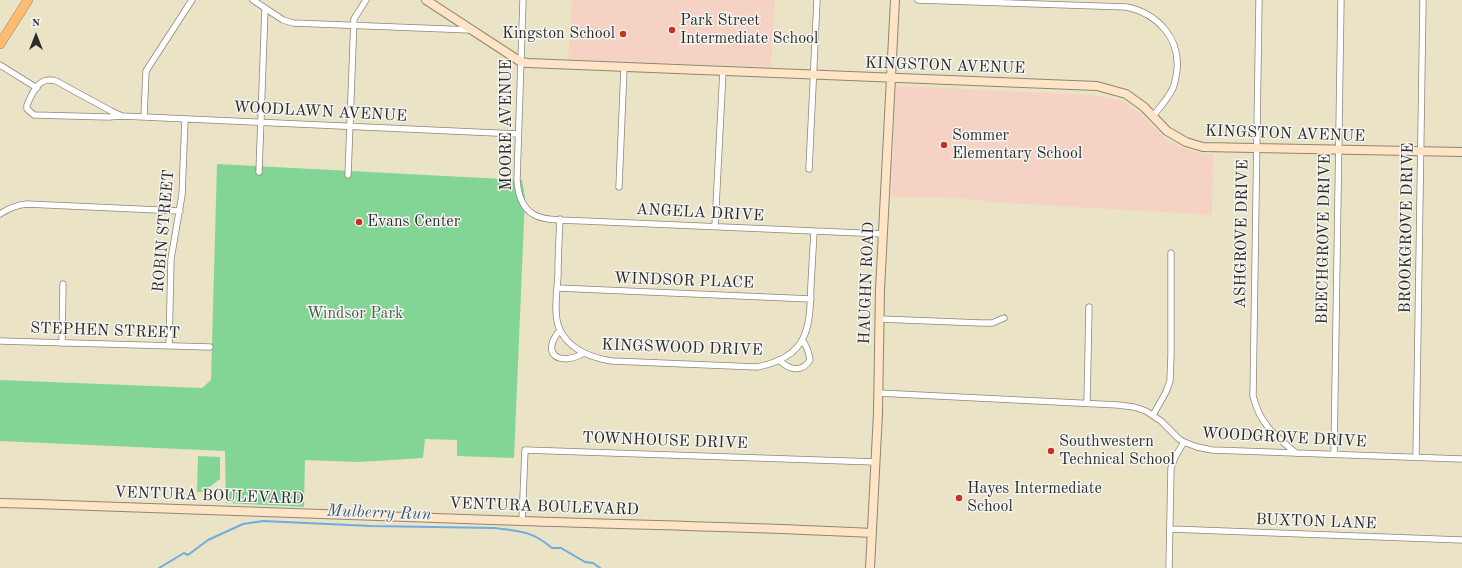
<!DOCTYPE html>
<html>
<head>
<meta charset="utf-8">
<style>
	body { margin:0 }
	#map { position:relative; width:1462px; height:568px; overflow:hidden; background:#ebe3c5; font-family:"Old Standard TT",serif }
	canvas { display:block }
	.north { position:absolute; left:16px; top:16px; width:40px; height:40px; -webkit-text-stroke:3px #f6f6f2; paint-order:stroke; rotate:0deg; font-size:11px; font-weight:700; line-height:16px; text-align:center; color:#2b2b2b }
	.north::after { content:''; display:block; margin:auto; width:14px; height:18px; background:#2b2b2b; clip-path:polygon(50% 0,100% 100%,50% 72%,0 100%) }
</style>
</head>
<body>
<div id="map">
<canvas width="1462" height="568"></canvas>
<div class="north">N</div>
</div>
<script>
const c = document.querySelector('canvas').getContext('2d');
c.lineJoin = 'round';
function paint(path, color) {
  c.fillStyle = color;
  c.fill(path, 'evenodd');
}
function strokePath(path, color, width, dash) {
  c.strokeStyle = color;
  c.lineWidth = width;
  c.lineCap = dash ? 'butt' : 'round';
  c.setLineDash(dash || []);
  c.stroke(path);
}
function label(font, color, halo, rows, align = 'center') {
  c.font = font + ' "Old Standard TT",serif';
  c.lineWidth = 3;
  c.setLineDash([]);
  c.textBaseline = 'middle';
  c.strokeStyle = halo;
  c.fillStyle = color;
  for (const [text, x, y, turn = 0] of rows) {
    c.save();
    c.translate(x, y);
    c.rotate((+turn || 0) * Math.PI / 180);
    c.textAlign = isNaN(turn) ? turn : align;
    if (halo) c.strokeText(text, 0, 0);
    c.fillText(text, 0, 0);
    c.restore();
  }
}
paint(new Path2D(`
	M572 0H775L771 67 568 60Z
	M901 86 1091 95 1120 100 1138 112 1167 140 1186 149 1198 153 1213 154 1212 215 990 202 961 198 891 197 896 87Z`), '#f6d2c4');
paint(new Path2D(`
	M217 164 522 180 525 197 514 458 457 456V440L425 439 423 458 359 462 305 460 304 507 226 503 225 451 0 441V380L202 388 211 380Z
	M198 456 220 457V479L203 492H197Z`), '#83d596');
strokePath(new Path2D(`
	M159 568 184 553 188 555 208 540 243 524 263 521 371 526 494 528C520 531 532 531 552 548H561L585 562 593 563 600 568`), '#6face1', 2);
const street = new Path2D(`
	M253 0 283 20 293 23 471 30
	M523 0 517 180C520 225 549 219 584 221L883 234
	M918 0 1127 7C1158 14 1180 38 1177 70 1176 77 1175 83 1173 88 1168 99 1160 107 1153 116
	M1259 0 1253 396C1260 424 1274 435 1296 453
	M0 65 37 88
	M122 116 111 111 56 81C39 76 33 91 27 105V109L34 115 108 117 122 116 518 134
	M144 117 146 71 192 0
	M809 169 817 0
	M259 172 265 8
	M348 175 354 19 366 0
	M619 187 624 67
	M0 214C9 208 17 205 27 204L180 211
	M560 219C559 238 558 256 558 275 557 291 553 316 560 330 570 350 592 358 612 361L757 367C809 357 810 328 811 284 812 266 813 248 814 231
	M715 226 723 71
	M557 288 811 299
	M880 319 981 323H992L1004 318
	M560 330C540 354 559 367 584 353
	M0 341 210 347
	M62 343 63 284
	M169 346 171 259 182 195 185 119
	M779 360C789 370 802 373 810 360 809 353 807 346 802 340
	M878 393 1118 405 1134 407 1146 411 1161 421 1179 439 1184 442 1197 447 1212 450 1462 459
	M1087 403 1089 307
	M1153 415 1166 392 1170 381 1171 354V253
	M1334 454 1341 0
	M1416 457 1423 0
	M522 521 525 450 875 462
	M1170 529 1462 540
	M1169 568 1171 468 1175 457 1184 442`);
const secondary = new Path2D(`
	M426 0 521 62 528 63 1097 86 1126 94 1144 107 1167 131 1186 142 1203 147 1462 152
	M0 503C174 508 348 515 521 521 638 525 755 527 872 533
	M870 568 878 413 880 290 895 0`);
const primary = new Path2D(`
	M0 44 28 0`);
strokePath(street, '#8b8778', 7);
strokePath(secondary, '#8b8778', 10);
strokePath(primary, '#8b8778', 10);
strokePath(street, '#fff', 5.5);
strokePath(secondary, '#ffe4c6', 8);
strokePath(primary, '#febc70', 9);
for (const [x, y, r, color] of [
	[672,30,4,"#c8321e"],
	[623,34,4,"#c8321e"],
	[944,145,4,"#c8321e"],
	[359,222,4,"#c8321e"],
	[1051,451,4,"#c8321e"],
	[959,498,4,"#c8321e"]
]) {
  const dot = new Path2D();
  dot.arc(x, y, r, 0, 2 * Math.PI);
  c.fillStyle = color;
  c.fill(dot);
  strokePath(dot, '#f6f6f2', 1.5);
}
label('16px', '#2b2b2b', '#f6f6f2', [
	["Park Street",680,21],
	["Intermediate School",680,39],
	["Kingston School",615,34,"right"],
	["Sommer",952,136],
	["Elementary School",952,154],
	["Evans Center",367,222],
	["Southwestern",1059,442],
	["Technical School",1059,460],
	["Hayes Intermediate",967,489],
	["School",967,507]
], 'left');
label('16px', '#2b2b2b', '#f6f6f2', [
	["KINGSTON AVENUE",945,66,2],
	["WOODLAWN AVENUE",320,112,3],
	["MOORE AVENUE",507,125,-90],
	["KINGSTON AVENUE",1285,134,2],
	["ANGELA DRIVE",700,213,3],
	["BROOKGROVE DRIVE",1407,228,-89],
	["ROBIN STREET",164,231,-85],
	["ASHGROVE DRIVE",1242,234,-89],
	["BEECHGROVE DRIVE",1324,239,-89],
	["WINDSOR PLACE",684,281,2],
	["HAUGHN ROAD",867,283,-88],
	["STEPHEN STREET",105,331,2],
	["KINGSWOOD DRIVE",682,348,2],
	["WOODGROVE DRIVE",1284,438,3],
	["TOWNHOUSE DRIVE",665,441,2],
	["VENTURA BOULEVARD",209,496,2],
	["VENTURA BOULEVARD",544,507,2],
	["BUXTON LANE",1316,522,2]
]);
label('16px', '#455e4b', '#f6f6f2', [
	["Windsor Park",355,314]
]);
label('italic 17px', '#43586b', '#f6f6f2', [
	["Mulberry Run",379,513,2]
]);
</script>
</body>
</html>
